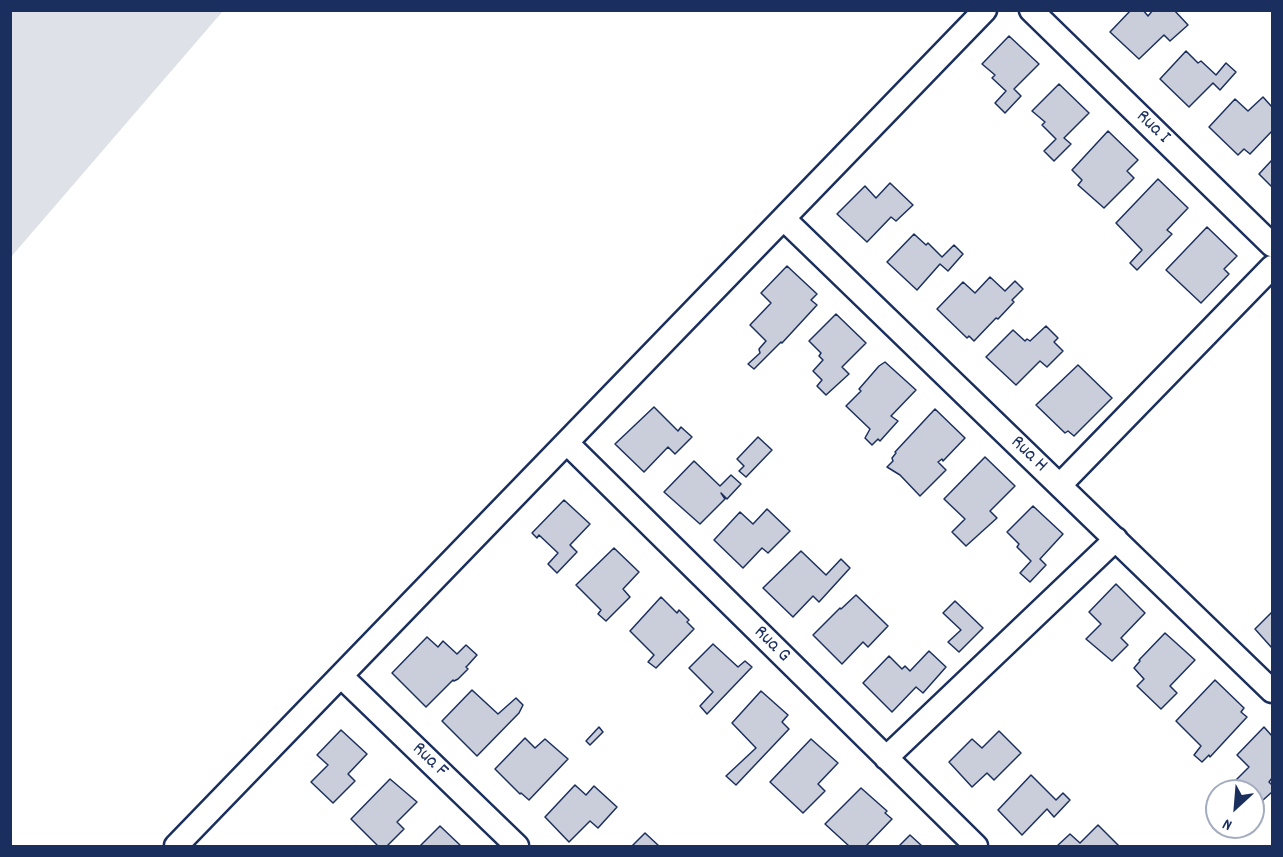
<!DOCTYPE html>
<html>
<head>
<meta charset="utf-8">
<style>
	body { margin:0 }
	#map { position:relative; width:1283px; height:857px; overflow:hidden; background:#fff; font-family:Dekko,sans-serif }
	canvas { display:block }
	.frame { position:absolute; inset:0; border:12px solid #1b2f5e; pointer-events:none }
	.north { position:absolute; left:1205px; top:779px; width:60px; height:60px; box-sizing:border-box; background:#fff; border:2px solid #a4acbf; border-radius:50%; rotate:206deg; font-size:16px; font-weight:700; line-height:24px; text-align:center; color:#1b2f5e }
	.north::after { content:''; display:block; margin:auto; width:21px; height:27px; background:#1b2f5e; clip-path:polygon(50% 0,100% 100%,50% 72%,0 100%) }
</style>
</head>
<body>
<div id="map">
<canvas width="1283" height="857"></canvas>
<div class="frame"></div>
<div class="north">N</div>
</div>
<script>
const c = document.querySelector('canvas').getContext('2d');
c.lineJoin = 'round';
function paint(path, color) {
  c.fillStyle = color;
  c.fill(path, 'evenodd');
}
function strokePath(path, color, width, dash) {
  c.strokeStyle = color;
  c.lineWidth = width;
  c.lineCap = dash ? 'butt' : 'round';
  c.setLineDash(dash || []);
  c.stroke(path);
}
function label(font, color, halo, rows, align = 'center') {
  c.font = font + ' Dekko,sans-serif';
  c.lineWidth = 4.5;
  c.setLineDash([]);
  c.textBaseline = 'middle';
  c.strokeStyle = halo;
  c.fillStyle = color;
  for (const [text, x, y, turn = 0] of rows) {
    c.save();
    c.translate(x, y);
    c.rotate((+turn || 0) * Math.PI / 180);
    c.textAlign = isNaN(turn) ? turn : align;
    if (halo) c.strokeText(text, 0, 0);
    c.fillText(text, 0, 0);
    c.restore();
  }
}
paint(new Path2D(`
	M11 10 223 11 11 257 10 11Z`), '#dee1e7');
const building = new Path2D(`
	M1131 10H1143L1148 16 1153 10H1174L1188 25 1170 41 1164 35 1139 59 1110 32Z
	M1009 36 1039 64 1014 89 1021 96 1005 113 995 103 1006 91 992 78 995 75 982 64Z
	M1186 51 1198 63 1201 61 1216 75 1226 63 1236 72 1220 90 1213 83 1189 107 1160 79Z
	M1059 84 1089 113 1064 138 1071 144 1054 161 1044 151 1056 139 1042 125 1045 122 1032 111Z
	M1263 97 1272 107V131L1250 154 1244 149 1238 155 1209 127 1235 99 1248 111Z
	M1108 131 1138 160 1127 171 1134 178 1104 208 1078 185 1082 180 1072 170Z
	M1272 160V187L1259 174Z
	M1158 179 1188 208 1167 230 1172 234 1137 270 1130 263 1142 250 1116 223Z
	M890 183 913 205 896 221 891 217 867 242 837 214 865 186 876 198Z
	M1207 227 1237 256 1224 269 1229 274 1201 303 1166 270Z
	M914 234 926 245 928 243 942 257 954 245 963 254 948 271 940 264 917 290 887 262Z
	M787 266 817 294 811 300 817 305 782 343 781 342 754 369 748 364 760 353 759 349 766 341 750 325 771 303 761 293Z
	M990 277 1005 291 1015 281 1023 289 1012 300 1014 302 998 319 996 318 974 341 969 336 967 338 937 309 963 282 975 293Z
	M836 314 866 343 842 367 849 374 826 395 817 386 822 380 813 371 823 360 819 356 821 353 809 341Z
	M1046 326 1058 338 1054 342 1063 351 1047 367 1040 361 1016 385 986 357 1013 330 1025 341 1027 339 1030 341Z
	M885 362 916 390 891 416 898 421 880 441 878 439 872 445 865 438 870 429 846 406 861 391 859 389 879 366Z
	M1078 365 1112 398 1074 436 1068 431 1065 433 1036 405Z
	M654 407 678 431 681 427 692 437 675 454 668 447 644 472 615 444Z
	M935 409 965 438 943 461 942 459 938 462 946 470 920 496 900 475 887 467 893 461 892 458 896 453 895 452Z
	M758 437 772 450 746 477 739 471 744 466 737 459Z
	M985 457 1015 486 990 511 997 518 966 546 952 532 965 519 944 499Z
	M694 461 720 486 731 475 741 484 727 499 721 493 725 499 700 524 664 492Z
	M564 500 590 524 570 545 577 552 557 573 548 564 558 553 539 535 537 538 532 533Z
	M1033 506 1063 534 1040 559 1046 565 1030 582 1020 573 1031 561 1017 547 1019 544 1007 532Z
	M767 509 790 531 768 553 762 548 743 568 714 540 740 512 753 524Z
	M614 548 639 572 623 589 630 597 606 621 598 614 601 610 576 585Z
	M801 551 826 575 841 559 850 568 819 602 813 596 793 617 763 588Z
	M1116 584 1145 613 1121 638 1128 645 1112 661 1086 639 1101 624 1089 612Z
	M856 595 888 626 868 647 863 642 842 664 813 635 840 608 841 609Z
	M661 597 677 613 679 610 689 620 687 622 694 629 656 668 648 662 654 655 630 631Z
	M955 601 983 628 959 652 948 642 961 630 943 613Z
	M1272 612V648L1255 629Z
	M1165 633 1195 660 1170 686 1177 693 1161 709 1137 686 1144 679 1134 668 1140 661 1139 660Z
	M427 637 438 647 443 641 457 654 466 645 477 655 468 665 466 667 468 669 458 679 454 681 453 680 426 707 392 673Z
	M713 644 738 667 745 661 752 667 707 714 700 706 713 692 689 668Z
	M929 651 946 667 923 693 916 687 892 712 863 683 889 656 902 669 905 666 910 671Z
	M1215 680 1244 708 1241 712 1247 717 1210 757 1209 755 1202 762 1194 755 1201 746 1176 721Z
	M472 690 498 714 516 698 523 705 519 713 477 756 442 721Z
	M761 691 788 715 782 722 789 729 736 785 726 776 756 748 732 723Z
	M599 727 603 732 590 745 586 741Z
	M1264 727 1272 736V778L1269 782 1272 785V792L1253 809V791H1243L1234 782 1249 767 1237 755Z
	M341 730 367 754 348 774 355 781 333 803 311 782 328 765 317 755Z
	M999 731 1021 753 994 780 987 773 972 787 949 762 972 739 982 748Z
	M525 738 535 748 545 739 568 759 529 800 521 793 520 794 495 769Z
	M811 739 838 763 818 784 825 791 803 813 770 782Z
	M1031 775 1056 800 1063 793 1070 800 1054 817 1047 809 1022 835 998 810Z
	M390 779 417 802 397 822 404 829 387 846H378L351 819Z
	M575 785 586 795 594 786 617 807 598 828 590 821 569 842 545 817Z
	M861 788 887 811 885 813 892 819 866 846H849L825 824Z
	M1098 825 1119 846H1057L1070 834 1080 843Z
	M440 826 461 846H420Z
	M645 833 659 846H632Z
	M910 835 922 846H899Z`);
paint(building, '#caceda');
strokePath(building, '#1b2f5e', 1.5);
const street = new Path2D(`
	M1031 10 1272 245
	M784 219 1272 691
	M567 443 976 846
	M1060 485 1272 267
	M341 676 517 846
	M886 758 1116 539
	M176 846 985 10`);
strokePath(street, '#1b2f5e', 27);
strokePath(street, '#fff', 22);
label('20px', '#1b2f5e', '#fff', [
	["Rua I",1152,128,44],
	["Rua H",1028,455,44],
	["Rua G",771,645,45],
	["Rua F",429,761,44]
]);
</script>
</body>
</html>
